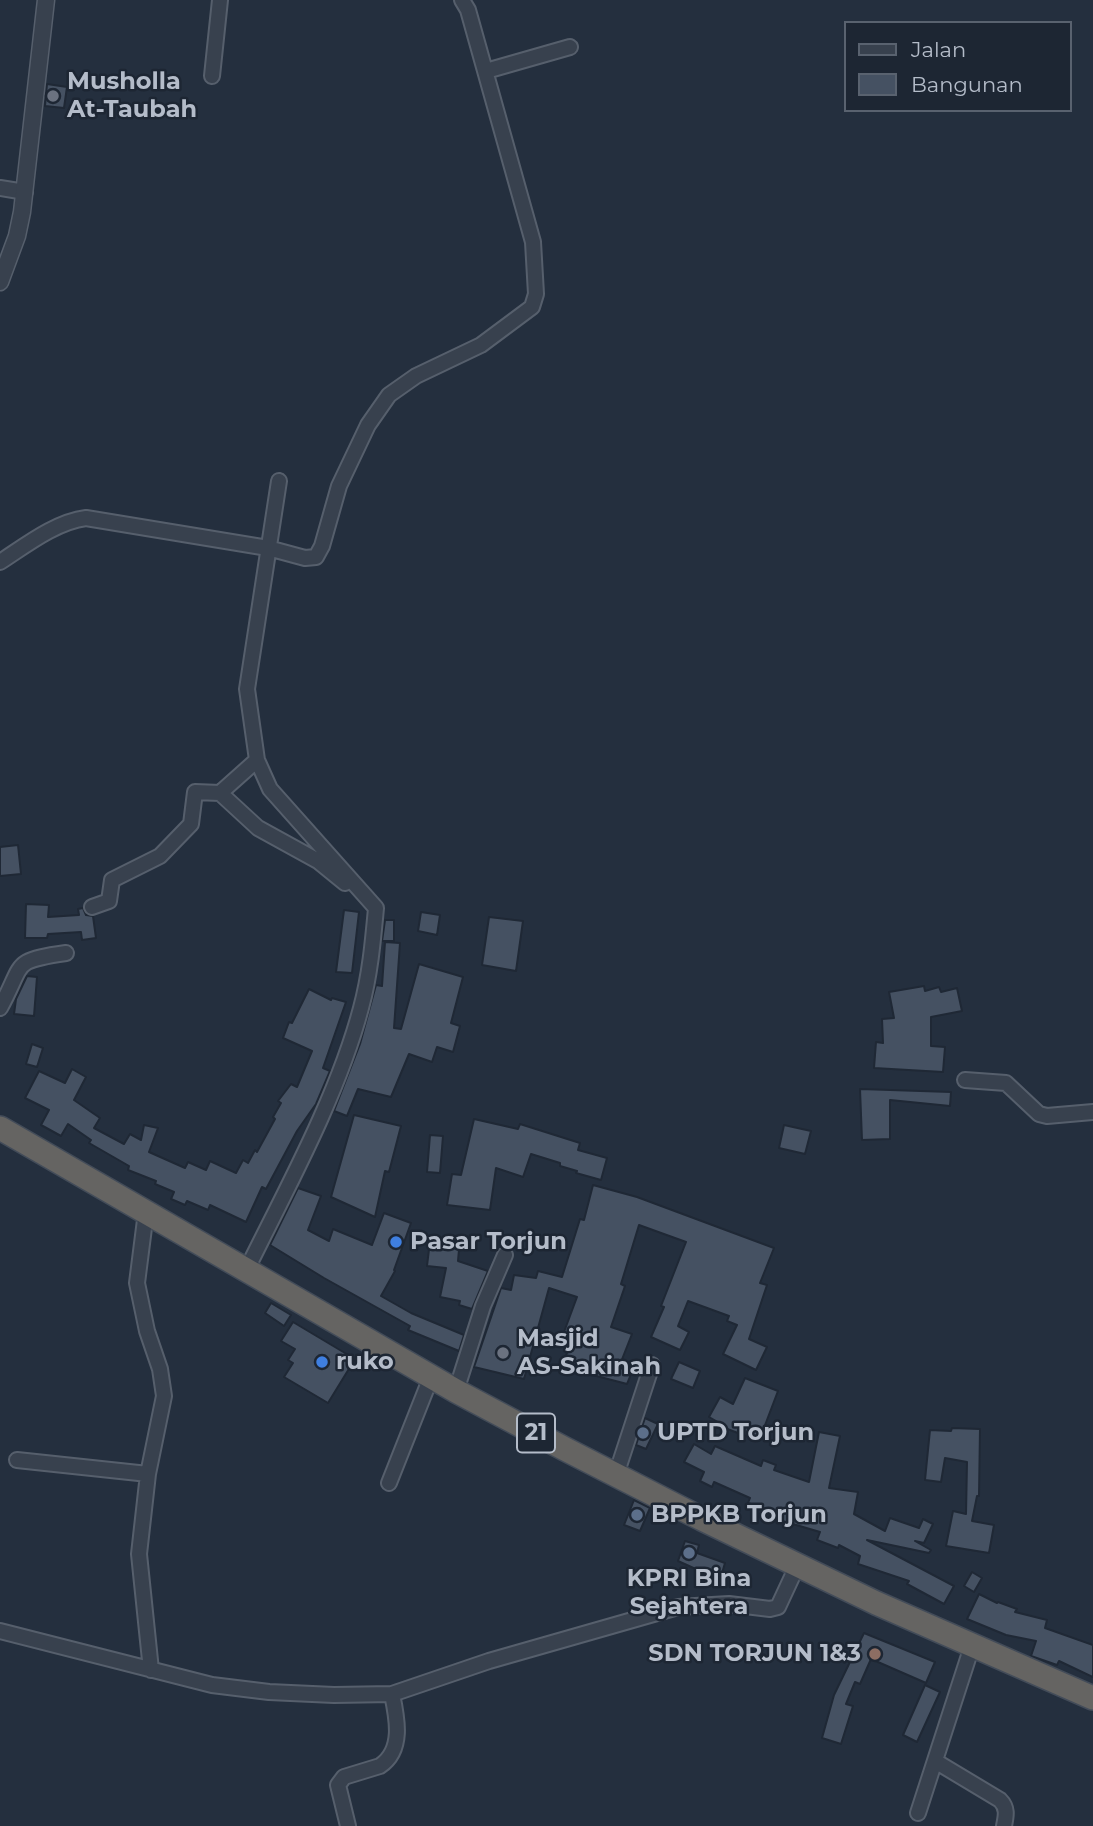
<!DOCTYPE html>
<html>
<head>
<meta charset="utf-8">
<style>
	body { margin:0 }
	#map { position:relative; width:1093px; height:1826px; overflow:hidden; background:#242f3e; font-family:Montserrat,sans-serif }
	canvas { display:block }
	.legend { position:absolute; left:844px; top:21px; width:228px; height:91px; box-sizing:border-box; background:#1d2633; border:2px solid #59626f; margin:0; padding:9px 12px; list-style:none; font-size:21px; color:#b4bcc9 }
	.legend li { display:flex; align-items:center; gap:14px; height:35px }
	.legend b { width:35px; border:2px solid #59626f }
</style>
</head>
<body>
<div id="map">
<canvas width="1093" height="1826"></canvas>
<ul class="legend">
<li><b style="height:9px;background:#38414e"></b>Jalan</li>
<li><b style="height:19px;background:#455162"></b>Bangunan</li>
</ul>
</div>
<script>
const c = document.querySelector('canvas').getContext('2d');
c.lineJoin = 'round';
function paint(path, color) {
  c.fillStyle = color;
  c.fill(path, 'evenodd');
}
function strokePath(path, color, width, dash) {
  c.strokeStyle = color;
  c.lineWidth = width;
  c.lineCap = dash ? 'butt' : 'round';
  c.setLineDash(dash || []);
  c.stroke(path);
}
function label(font, color, halo, rows, align = 'center') {
  c.font = font + ' Montserrat,sans-serif';
  c.lineWidth = 5;
  c.setLineDash([]);
  c.textBaseline = 'middle';
  c.strokeStyle = halo;
  c.fillStyle = color;
  for (const [text, x, y, turn = 0] of rows) {
    c.save();
    c.translate(x, y);
    c.rotate((+turn || 0) * Math.PI / 180);
    c.textAlign = isNaN(turn) ? turn : align;
    if (halo) c.strokeText(text, 0, 0);
    c.fillText(text, 0, 0);
    c.restore();
  }
}
const building = new Path2D(`
	M47 84 67 87 64 108 45 106Z
	M18 845 21 874 0 876V847Z
	M26 904 49 905 48 917 79 915 78 909 83 908 86 915 93 916 96 938 82 940 81 932 48 934 47 938H25Z
	M344 910 359 912 352 973 336 972Z
	M421 912 440 915 437 935 418 931Z
	M489 917 523 921 516 971 482 965Z
	M385 920H394V941H382Z
	M385 942 400 943 394 1028 401 1029 419 964 463 977 451 1023 460 1026 453 1052 437 1047 432 1062 409 1054 391 1097 358 1089 347 1116 334 1111 360 1044 376 985 382 986Z
	M27 976 37 977 34 1016 14 1014 16 999Z
	M924 986 925 991 939 987 941 992 957 988 962 1011 931 1017V1046L945 1047 943 1072 874 1068 876 1042 883 1043 882 1019 894 1018 889 992Z
	M309 989 331 1000 332 998 346 1002 323 1068 330 1071 316 1104 297 1131 266 1189 262 1187 246 1222 210 1205 208 1210 187 1201 185 1205 171 1199 174 1192 155 1184 156 1181 128 1170 129 1166 89 1143 91 1140 68 1124 61 1136 41 1125 49 1110 25 1098 39 1071 65 1083 72 1069 86 1077 74 1100 100 1118 94 1128 124 1144 130 1134 141 1140 144 1125 158 1128 149 1152 185 1168 188 1162 206 1170 210 1161 236 1173 243 1160 248 1163 255 1150 257 1152 275 1119 273 1117 281 1103 278 1101 291 1084 297 1087 312 1051 283 1038 289 1022 292 1023Z
	M32 1044 43 1048 37 1067 26 1064Z
	M860 1089 951 1092 950 1106 890 1100V1139L862 1140Z
	M354 1115 401 1126 389 1172 385 1171 375 1217 331 1197Z
	M474 1119 518 1129 520 1124 580 1143 578 1150 607 1158 601 1180 576 1173 577 1171 560 1166V1163L531 1154 523 1177 496 1168 490 1210 447 1205 452 1174 461 1175Z
	M784 1125 811 1131 805 1154 779 1148Z
	M430 1135 443 1136 440 1173 427 1172Z
	M593 1185 637 1197 774 1248 760 1283 767 1285 749 1339 767 1347 756 1370 723 1354 737 1325 727 1321 729 1316 688 1301 678 1326 689 1332 680 1350 651 1337 664 1307 661 1306 686 1242 639 1225 621 1284 625 1286 611 1327 632 1334 619 1367 631 1374 627 1384 562 1367 573 1336 564 1332 577 1297 549 1288 524 1379 474 1367 501 1288 511 1290 514 1275 536 1278 538 1271 562 1277 580 1219 584 1220Z
	M298 1188 321 1196 308 1230 329 1241 333 1229 372 1245 384 1213 411 1223 394 1270 395 1271 381 1296 411 1313 464 1335 459 1351 408 1330 410 1326 324 1278 270 1245Z
	M453 1237 460 1238 458 1261 488 1271 472 1309 459 1305 460 1301 440 1297 446 1268 427 1266 430 1241 451 1243Z
	M271 1303 291 1315 284 1326 265 1313Z
	M293 1322 355 1359 328 1403 284 1377 293 1363 288 1360 295 1349 281 1341Z
	M679 1362 700 1371 693 1388 671 1379Z
	M745 1378 778 1391 759 1441 722 1427 723 1425 709 1417 720 1397 733 1404Z
	M645 1418 658 1424 646 1449 636 1445Z
	M952 1428 980 1429 979 1496H977L972 1521 994 1525 989 1553 946 1546 953 1511 966 1514 967 1462 945 1458 941 1482 925 1480 930 1430 951 1431Z
	M819 1432 840 1436 829 1488 858 1492 854 1514 885 1531 890 1518 919 1528 923 1519 933 1524 924 1543 915 1541 931 1550 929 1553 867 1540 954 1586 944 1604 907 1584 909 1581 858 1564 860 1556 839 1545 838 1548 817 1540 820 1532 769 1517 770 1511 748 1503 750 1498 714 1482 712 1487 700 1481 704 1472 684 1462 694 1444 711 1454 715 1446 761 1466 763 1460 776 1465 774 1470 809 1482Z
	M634 1500 650 1508 640 1531 624 1525Z
	M685 1541 699 1545 697 1553 725 1563 720 1580 678 1561Z
	M972 1572 982 1578 974 1592 964 1586Z
	M979 1594 997 1603 998 1602 1017 1609 1015 1612 1047 1620 1045 1628 1093 1645V1677L1059 1661 1057 1665 1031 1656 1036 1641 1006 1635 967 1619Z
	M864 1633 935 1662 926 1683 871 1659 860 1684 855 1682 846 1704 853 1706 841 1744 822 1738 834 1695Z
	M925 1685 940 1692 917 1742 903 1735Z`);
paint(building, '#455162');
strokePath(building, '#1f2835', 2);
const minor = new Path2D(`
	M486 71 570 47
	M212 76 220 0
	M0 188 25 192
	M0 562C25 546 55 522 86 518L268 548 305 558 316 557 322 546 339 486 368 425 389 395 416 376 481 345 532 307 536 294 533 242 468 10 462 0
	M257 760 220 793 258 828 318 861 345 883
	M92 907 109 901 112 880 160 856 191 824 195 792 220 793
	M0 1008C25 963 10 961 66 953
	M965 1080 1006 1083 1039 1114 1047 1116 1093 1112
	M146 1212 137 1283 147 1331 160 1369 164 1396 148 1474 139 1554 151 1670
	M247 1269C287 1188 338 1095 361 1008 370 975 373 941 376 908L270 789 257 760 247 689 279 481
	M456 1391 483 1306 505 1255
	M17 1460 148 1474
	M616 1475 652 1365
	M389 1483 431 1377
	M0 1631 212 1685 269 1692 334 1695 392 1694 489 1661 678 1607 729 1604 770 1609 778 1607 798 1564
	M935 1761 1000 1800C1008 1808 1006 1816 1004 1826
	M918 1813 973 1643
	M348 1826 338 1785 344 1777 380 1766C404 1750 397 1718 392 1694`);
const tertiary = new Path2D(`
	M0 282 17 236 22 212 46 0`);
const trunk = new Path2D(`
	M0 1128 456 1391 565 1449 702 1519 876 1603 1093 1698`);
strokePath(minor, '#565f6c', 18);
strokePath(tertiary, '#565f6c', 19);
strokePath(trunk, '#434c59', 26);
strokePath(minor, '#38414e', 14);
strokePath(tertiary, '#38414e', 16);
strokePath(trunk, '#656462', 23);
for (const [x, y, r, color] of [
	[53,96,7,"#6b7280"],
	[396,1242,7,"#3f7fe0"],
	[503,1353,7,"#6b7280"],
	[322,1362,7,"#3f7fe0"],
	[643,1433,7,"#5c6f8a"],
	[637,1515,7,"#5c6f8a"],
	[689,1553,7,"#5c6f8a"],
	[875,1654,7,"#8d6e63"]
]) {
  const dot = new Path2D();
  dot.arc(x, y, r, 0, 2 * Math.PI);
  c.fillStyle = color;
  c.fill(dot);
  strokePath(dot, '#1d2633', 2.5);
}
for (const [x, y, w] of [
	[536,1433,38]
]) {
  const box = new Path2D();
  box.roundRect(x - w / 2, y - 19.5, w, 39, 5);
  c.fillStyle = '#1d2633';
  c.fill(box);
  strokePath(box, '#b4bcc9', 2);
}
label('bold 23px', '#b4bcc9', null, [
	["21",536,1433]
]);
label('bold 24px', '#b4bcc9', '#1d2633', [
	["Musholla",67,82],
	["At-Taubah",67,110],
	["Pasar Torjun",410,1242],
	["Masjid",517,1339],
	["AS-Sakinah",517,1367],
	["ruko",336,1362],
	["UPTD Torjun",657,1433],
	["BPPKB Torjun",651,1515],
	["KPRI Bina",689,1579,"center"],
	["Sejahtera",689,1607,"center"],
	["SDN TORJUN 1&3",861,1654,"right"]
], 'left');
</script>
</body>
</html>
